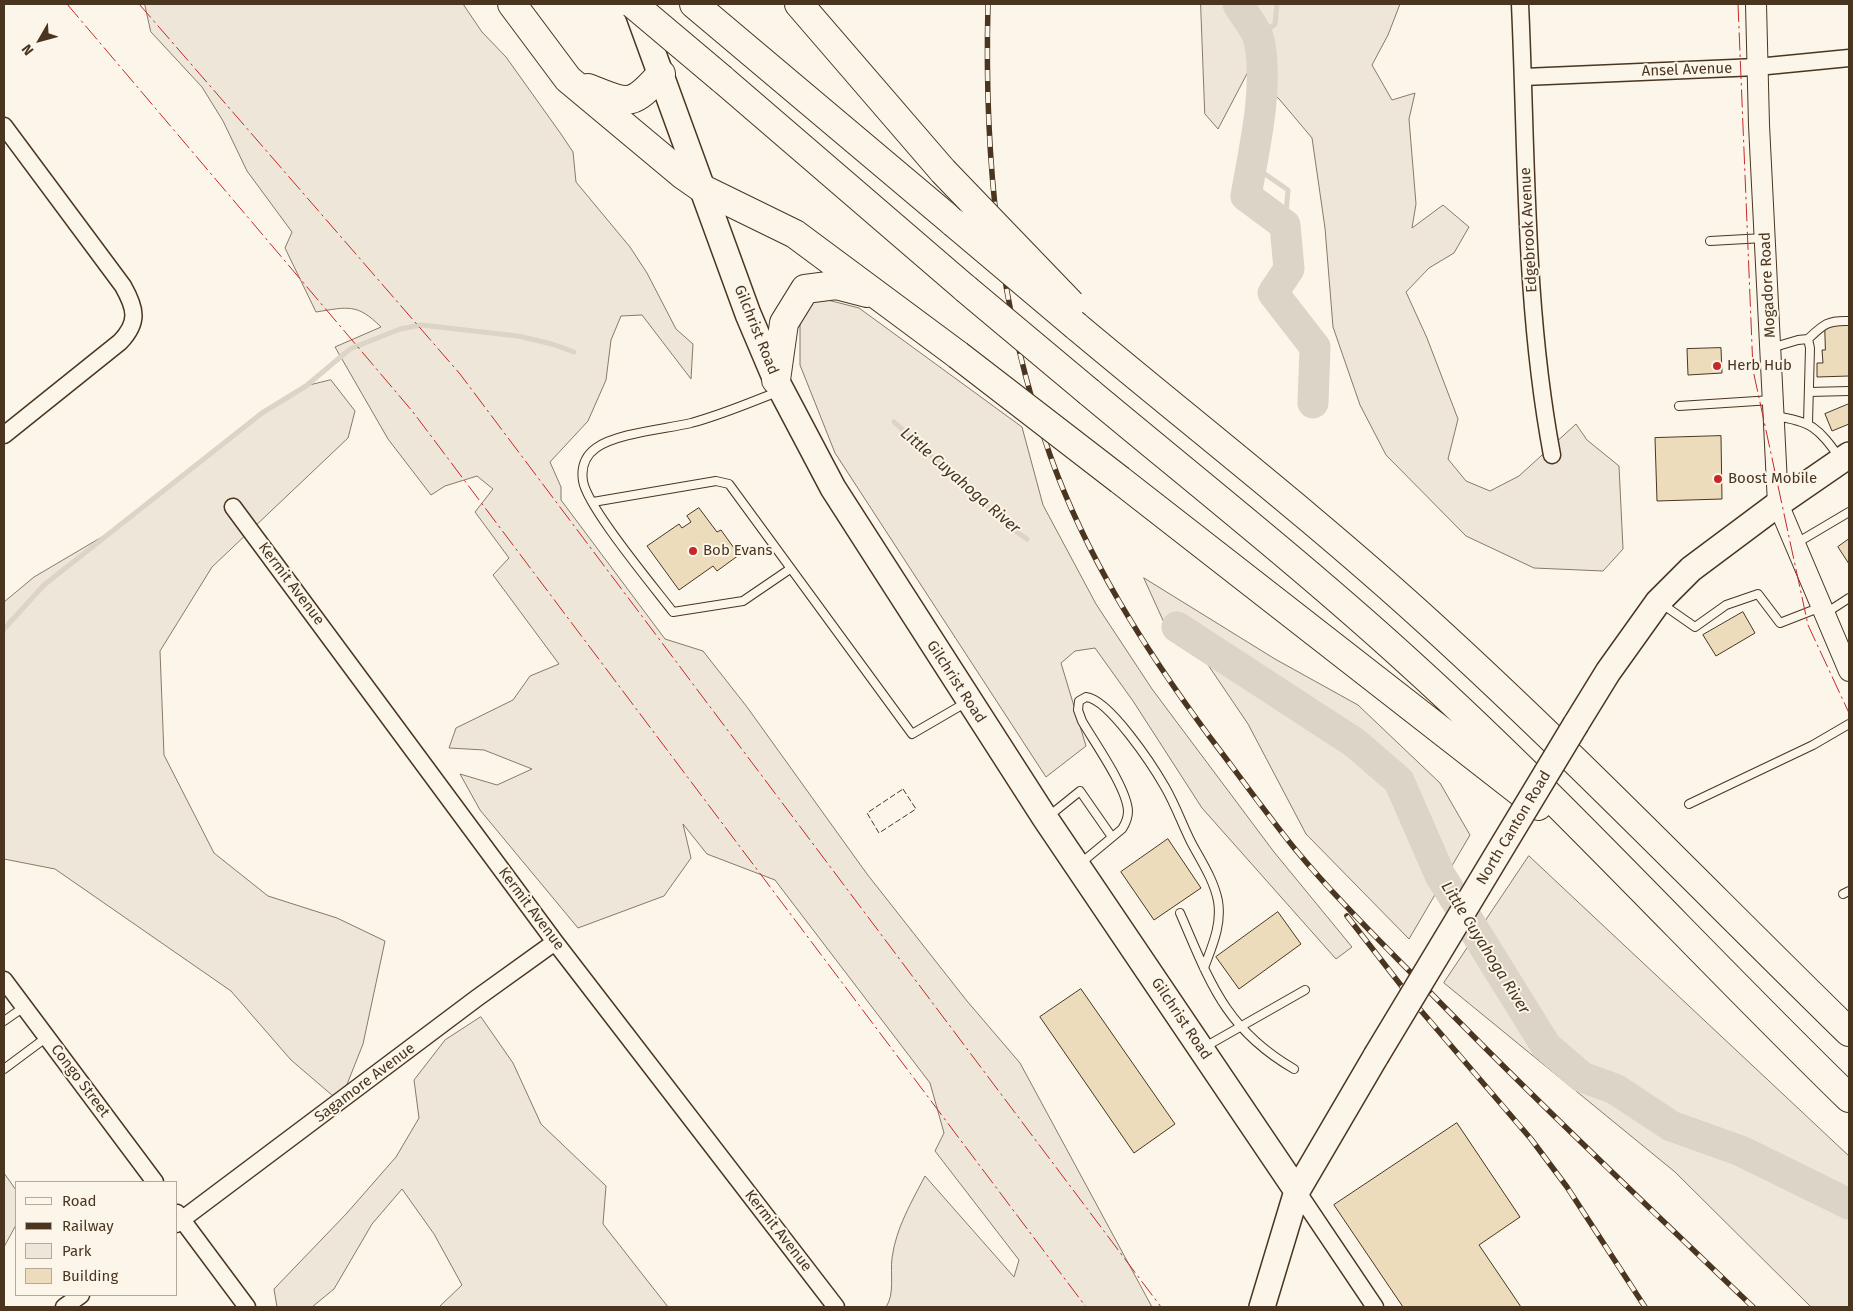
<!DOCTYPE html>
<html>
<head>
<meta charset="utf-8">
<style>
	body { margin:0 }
	#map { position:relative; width:1853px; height:1311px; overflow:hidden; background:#fbf6e9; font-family:"Fira Sans",sans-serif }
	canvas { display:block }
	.frame { position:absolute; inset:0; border:5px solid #4a3520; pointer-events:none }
	.legend { position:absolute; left:15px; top:1181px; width:162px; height:115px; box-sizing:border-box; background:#fbf6e9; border:1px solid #b4a999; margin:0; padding:6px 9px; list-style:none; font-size:15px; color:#4a3520 }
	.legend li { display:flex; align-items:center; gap:10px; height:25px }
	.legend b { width:25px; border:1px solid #b4a999 }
	.north { position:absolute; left:15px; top:15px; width:50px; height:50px; -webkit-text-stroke:4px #fbf6e9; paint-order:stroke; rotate:232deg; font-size:14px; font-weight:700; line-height:20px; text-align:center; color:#4a3520 }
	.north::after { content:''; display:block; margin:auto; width:18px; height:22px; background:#4a3520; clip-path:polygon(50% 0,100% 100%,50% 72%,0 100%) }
</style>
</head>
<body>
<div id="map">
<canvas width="1853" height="1311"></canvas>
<div class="frame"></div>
<ul class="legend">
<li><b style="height:6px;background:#fbf6e9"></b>Road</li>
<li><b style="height:6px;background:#4a3520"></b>Railway</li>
<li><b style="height:14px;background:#ede6d9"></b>Park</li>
<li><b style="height:14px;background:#ecdcbc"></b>Building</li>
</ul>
<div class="north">N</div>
</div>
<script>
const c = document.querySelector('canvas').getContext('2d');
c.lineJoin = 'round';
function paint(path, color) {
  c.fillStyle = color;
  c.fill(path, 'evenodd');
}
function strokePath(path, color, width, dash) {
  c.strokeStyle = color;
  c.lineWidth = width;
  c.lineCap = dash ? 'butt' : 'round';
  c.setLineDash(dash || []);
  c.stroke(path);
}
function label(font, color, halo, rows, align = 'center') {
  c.font = font + ' "Fira Sans",sans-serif';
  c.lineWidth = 4;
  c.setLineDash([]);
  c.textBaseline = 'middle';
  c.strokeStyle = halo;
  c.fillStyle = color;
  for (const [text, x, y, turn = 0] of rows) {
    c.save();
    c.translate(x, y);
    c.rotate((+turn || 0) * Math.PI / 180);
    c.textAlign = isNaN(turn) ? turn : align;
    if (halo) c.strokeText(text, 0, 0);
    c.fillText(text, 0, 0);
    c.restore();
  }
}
const green = new Path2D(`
	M145 4H463L482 32 506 57 561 134 573 152 576 182 630 247 647 273 676 329 693 344 691 379 642 315 621 316 611 340 606 380 588 421 550 462 561 487V500L665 639 703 651 747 707 867 874 967 1001 1020 1063 1152 1307H886C895 1294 890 1274 892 1258 896 1228 911 1203 925 1176L1014 1277 1019 1260 935 1151 944 1133 930 1083 775 880 707 854 683 824 691 858 664 896 578 928 480 810 460 774 497 785 532 769 484 750 449 748 456 728 513 700 530 676 559 664 493 575 509 558 475 512 493 489 477 476 445 486 431 495 388 439 335 347 381 327C357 303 348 307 316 312L285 248 292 232 247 171 223 121 202 87 151 32Z
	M1201 4H1400L1388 35 1372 65 1392 100 1415 93 1409 119 1416 204 1412 228 1443 205 1469 227 1454 253 1429 268 1406 292 1427 338 1458 419 1448 459 1466 481 1490 491 1519 476 1576 424 1587 440 1619 466 1623 549 1603 571 1534 568 1466 536 1386 455 1360 405 1333 327 1325 228 1312 138 1280 100 1249 70 1218 129 1205 114Z
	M820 298 859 308 1022 427 1043 505 1096 604 1152 689 1274 852 1352 947 1336 959 1202 808 1133 701 1095 648 1075 651 1061 663 1086 746 1046 777 835 453 800 365V314Z
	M331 380 355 411 348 438 212 567 160 651 164 755 214 853 268 896 337 918 385 941 363 1044 340 1102 291 1060 231 991 55 869 4 859V602L34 577 112 531 262 413 306 386Z
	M1144 578 1275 659 1358 705 1440 783 1470 835 1409 939 1306 834 1248 724 1202 656 1169 633Z
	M1529 856 1849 1156V1307H1811L1675 1172 1444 983Z
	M481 1017 513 1063 541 1124 606 1186 603 1224 668 1307H439L462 1285 434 1234 402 1189 372 1224 334 1289 312 1307H277L274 1289 347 1213 396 1157 419 1118 414 1080 445 1040Z
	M4 1173 16 1190V1225L4 1247Z`);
paint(green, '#ede6d9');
strokePath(green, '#887966', 1);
strokePath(new Path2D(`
	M1258 38 1275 24 1277 4
	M1252 165 1288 190 1285 225
	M894 422 1011 528 1027 539
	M1177 627 1182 630
	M4 629 44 585 262 413 306 386 350 349 400 329 421 325 518 336 552 344 574 352`), '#dcd4c6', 5);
strokePath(new Path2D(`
	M1238 4C1244 15 1256 28 1259 40 1269 88 1254 149 1246 196L1285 225 1289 269 1273 293 1315 347 1313 403
	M1177 627 1355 743 1399 781 1440 875 1546 1046 1582 1077 1615 1089 1671 1126 1741 1151 1849 1204`), '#dcd4c6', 31);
const building = new Path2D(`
	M1825 324H1849V376L1817 377V363H1823L1822 350H1825Z
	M1721 348 1722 373 1688 375 1687 349Z
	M1849 404V424L1832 431 1825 414Z
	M1721 436 1722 499 1657 501 1655 438Z
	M699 508 717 532 721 530 739 555 717 571 713 566 679 590 647 546 679 524 682 528 691 522 687 516Z
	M1849 539V564L1838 547Z
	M1743 612 1755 633 1716 656 1703 635Z
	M1168 839 1201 888 1154 920 1121 872Z
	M1278 912 1301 944 1239 989 1216 957Z
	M1081 989 1175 1124 1134 1153 1040 1017Z
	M1457 1123 1520 1217 1479 1245 1521 1307H1403L1334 1205Z`);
paint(building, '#ecdcbc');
strokePath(building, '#4a3520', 1);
const service = new Path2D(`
	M1710 241 1764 238
	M1808 339C1823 325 1827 320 1849 321
	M1771 348 1798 340 1808 339 1810 348 1808 423
	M777 392C749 403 721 415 691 423 666 429 617 433 596 448 585 456 581 468 583 481 587 507 654 587 673 612L743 601 790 569
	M1809 392 1849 391
	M1679 406 1772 400
	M1774 416C1812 421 1818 428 1840 458
	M593 502 716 481 729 484 912 734 967 702
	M1795 544 1849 512
	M1662 604 1695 627 1726 605 1758 594 1780 623 1821 607
	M1826 613 1849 598
	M1689 804 1813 745 1849 724
	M1049 816 1080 791 1112 837
	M1081 863 1122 829C1126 823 1128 818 1128 811 1127 788 1094 742 1082 721L1078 710 1079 701 1086 697C1109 699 1153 766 1165 787 1175 804 1182 824 1191 842 1201 861 1214 880 1218 901 1222 925 1212 946 1204 968
	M1843 894 1849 891
	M1180 913C1210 982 1225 1029 1294 1069
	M4 1021 24 1007
	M1203 1048 1305 990
	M4 1069 47 1037`);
const minor = new Path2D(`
	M1520 4C1527 155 1524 306 1552 455
	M1524 77 1757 67 1849 58
	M4 126 123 286C136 309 139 322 120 342L4 435
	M233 507 555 942 836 1307
	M4 980 155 1182
	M1297 1191 1375 1307
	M177 1213 247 1307
	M176 1224 477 998 555 942
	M64 1307 81 1295`);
const tertiary = new Path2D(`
	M1756 4 1759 125 1778 504 1849 671`);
const primary = new Path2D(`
	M635 4 748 314 776 380 833 488 1045 818 1297 1191
	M1576 724 1608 672 1658 602 1691 569 1778 504 1849 455
	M1262 1307 1297 1191 1376 1056`);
const motorway = new Path2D(`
	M512 4 568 79 683 175 703 189 795 234 958 355
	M694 4 954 223
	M799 4 943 171
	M722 79 966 289
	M588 88C629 104 631 108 661 74
	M1076 326C1193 424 1314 518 1427 621 1572 753 1709 895 1849 1032
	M776 380 784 323 805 289 836 285 867 293
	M1089 392C1197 482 1308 570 1412 665 1564 803 1702 955 1849 1098
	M1120 480 1538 806`);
strokePath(service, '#4a3520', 10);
strokePath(minor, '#4a3520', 19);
strokePath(tertiary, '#4a3520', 22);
strokePath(primary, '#4a3520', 28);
strokePath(motorway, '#4a3520', 30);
strokePath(service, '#fbf6e9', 8);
strokePath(minor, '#fbf6e9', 16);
strokePath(tertiary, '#fbf6e9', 20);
strokePath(primary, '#fbf6e9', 25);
strokePath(motorway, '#fbf6e9', 28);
const rail = new Path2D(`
	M988 4C984 157 998 309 1050 455 1086 557 1145 649 1209 736 1238 774 1265 812 1295 849 1334 896 1377 938 1420 982 1528 1093 1641 1200 1753 1307
	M1347 916 1417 1006 1531 1139 1567 1187 1645 1307`);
strokePath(rail, '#4a3520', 5.5);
strokePath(rail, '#fbf6e9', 4, [11]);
const primaryBridge = new Path2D(`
	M1376 1056 1576 724`);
const motorwayBridge = new Path2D(`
	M633 4 722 79
	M943 171 1071 304
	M954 223 1076 326
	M966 289 1089 392
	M958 355 1120 480`);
strokePath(primaryBridge, '#4a3520', 28, []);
strokePath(motorwayBridge, '#4a3520', 30, []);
strokePath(primaryBridge, '#fbf6e9', 25);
strokePath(motorwayBridge, '#fbf6e9', 28);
strokePath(new Path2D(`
	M903 789 916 809 879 833 867 813Z`), '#4a3520', 1, [6, 2.5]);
strokePath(new Path2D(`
	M67 4 413 412 1086 1307
	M139 4 460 374 1161 1307
	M1738 4 1753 370 1808 625 1849 713`), '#c62828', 1, [18, 4, 2.5, 4]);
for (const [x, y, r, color] of [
	[1717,366,5,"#c62828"],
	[1718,479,5,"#c62828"],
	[693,551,5,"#c62828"]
]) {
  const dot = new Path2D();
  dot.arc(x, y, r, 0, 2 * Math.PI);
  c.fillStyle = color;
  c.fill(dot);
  strokePath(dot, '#fbf6e9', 2);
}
label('15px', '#4a3520', '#fbf6e9', [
	["Ansel Avenue",1687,70,-2],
	["Edgebrook Avenue",1529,230,-93],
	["Mogadore Road",1768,285,-93],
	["Gilchrist Road",756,330,68],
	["Kermit Avenue",291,584,53],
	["Gilchrist Road",956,682,57],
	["North Canton Road",1514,828,-59],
	["Kermit Avenue",531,909,53],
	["Gilchrist Road",1181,1019,56],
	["Congo Street",80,1081,53],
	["Sagamore Avenue",365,1083,-37],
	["Kermit Avenue",778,1231,52]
]);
label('15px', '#4a3520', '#fbf6e9', [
	["Herb Hub",1727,366],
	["Boost Mobile",1728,479],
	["Bob Evans",703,551]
], 'left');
label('italic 16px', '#4a3520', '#fbf6e9', [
	["Little Cuyahoga River",960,481,41],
	["Little Cuyahoga River",1485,948,58]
]);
</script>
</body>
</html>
